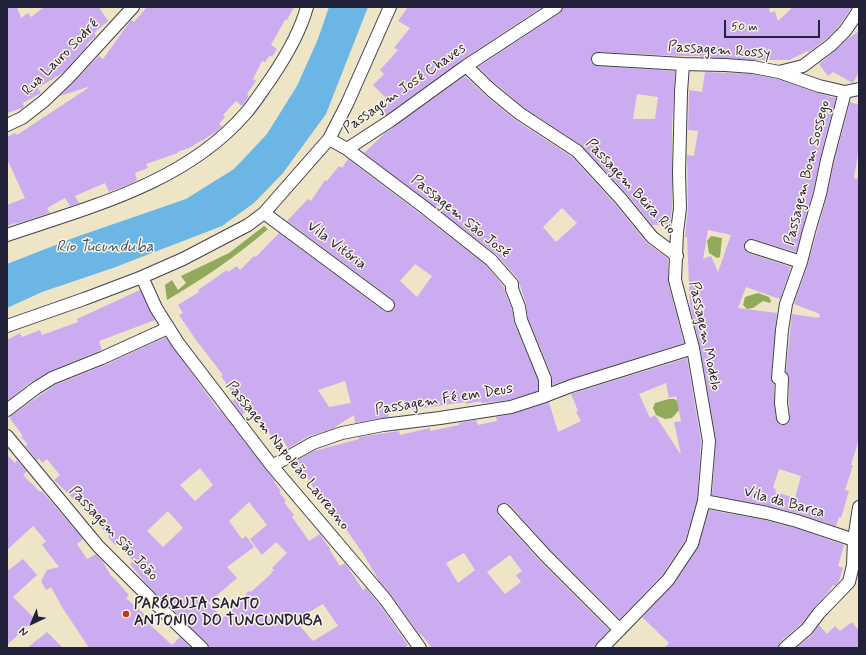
<!DOCTYPE html>
<html>
<head>
<meta charset="utf-8">
<style>
	body { margin:0 }
	#map { position:relative; width:866px; height:655px; overflow:hidden; background:#ede5c5; font-family:Mynerve,sans-serif }
	canvas { display:block }
	.frame { position:absolute; inset:0; border:8px solid #22223b; pointer-events:none }
	.north { position:absolute; left:12px; top:603px; width:40px; height:40px; -webkit-text-stroke:3px #fcf5e5; paint-order:stroke; rotate:224deg; font-size:11px; font-weight:700; line-height:16px; text-align:center; color:#22223b }
	.north::after { content:''; display:block; margin:auto; width:14px; height:18px; background:#22223b; clip-path:polygon(50% 0,100% 100%,50% 72%,0 100%) }
	.scale { position:absolute; left:724px; top:20px; width:96px; height:18px; box-sizing:border-box; border:2px solid #22223b; border-top:0; padding-left:5px; font-size:12px; line-height:14px; white-space:nowrap; color:#22223b; -webkit-text-stroke:3px #fcf5e5; paint-order:stroke }
</style>
</head>
<body>
<div id="map">
<canvas width="866" height="655"></canvas>
<div class="frame"></div>
<div class="north">N</div>
<div class="scale">50 m</div>
</div>
<script>
const c = document.querySelector('canvas').getContext('2d');
c.lineJoin = 'round';
function paint(path, color) {
  c.fillStyle = color;
  c.fill(path, 'evenodd');
}
function strokePath(path, color, width, dash) {
  c.strokeStyle = color;
  c.lineWidth = width;
  c.lineCap = dash ? 'butt' : 'round';
  c.setLineDash(dash || []);
  c.stroke(path);
}
function label(font, color, halo, rows, align = 'center') {
  c.font = font + ' Mynerve,sans-serif';
  c.lineWidth = 3;
  c.setLineDash([]);
  c.textBaseline = 'middle';
  c.strokeStyle = halo;
  c.fillStyle = color;
  for (const [text, x, y, turn = 0] of rows) {
    c.save();
    c.translate(x, y);
    c.rotate((+turn || 0) * Math.PI / 180);
    c.textAlign = isNaN(turn) ? turn : align;
    if (halo) c.strokeText(text, 0, 0);
    c.fillText(text, 0, 0);
    c.restore();
  }
}
paint(new Path2D(`
	M264 226 268 229C237 256 203 279 167 300L165 285 172 280 178 290 186 283 181 276 229 253Z
	M711 236 722 238 720 257 717 258 709 253 707 241Z
	M758 293 769 297 771 301 770 303 763 301 753 308 747 309 743 305 745 297Z
	M669 399H674L679 402 680 409 672 418 665 419 656 415 653 408 655 403Z`), '#90a95a');
paint(new Path2D(`
	M329 7H368L326 114 283 173 254 203 222 226 113 268 42 292 7 308V264L76 237 186 199 234 169 267 134 297 86 318 39Z`), '#6bb6e4');
paint(new Path2D(`
	M7 7H17L21 18 28 13 31 17 44 7H99L108 21 94 33 96 36 86 45 87 46 64 72 38 88 41 93 23 103 24 107 22 108 7 113Z
	M147 7H294L287 20H285L271 45 277 49 272 57 270 55 265 62 262 61 253 79 256 81 247 94 249 96 242 106 236 101 223 115 225 117 219 124 222 127 216 132 189 148 177 152 178 153 146 164 148 168 135 173 137 180 132 183 109 192 105 183 75 196 79 203 70 206 65 198 47 208 50 213 15 224V223L7 226V205L25 198 7 159V137L15 133 17 135 88 88V87L60 96 99 56 103 59 131 20 134 22Z
	M408 7H542L462 60 386 115 378 105 386 98 373 85 384 74 380 70 398 50 394 48 410 28 398 21Z
	M563 7H769L770 13 775 11 778 21 793 7H852L839 26 826 39 809 52 808 51 789 60H756L701 57V56H682L598 52 592 55 591 62 594 65 598 66 675 71 672 128V208L670 224 652 225 627 194 582 146 523 107 496 84 478 67 560 13ZM637 94 658 97 655 119H633Z
	M859 31V72L853 83 833 72 828 76 819 64 836 50 849 38Z
	M705 72 752 74 777 79 817 93 836 98 820 158 813 192 796 252 753 239 746 240 744 244V248L748 253 791 267 780 299 746 287 738 308 777 313 771 377 772 382 774 384V403L776 419 777 423 781 425 787 424 790 421V417L789 403V378L786 372 792 314 819 318 820 314 794 304 808 264 827 196 834 162 850 102 859 105V148L854 178 859 179V439L851 465H853L845 490 849 491 841 518 839 517 836 526 799 514 769 506 712 495 716 440 700 347 690 307 687 237H685L688 208 687 155 694 156 698 131 688 130 689 90 702 92ZM708 230 731 235 718 272 711 256 703 259ZM779 469 801 476 795 498 775 492 776 489 773 488Z
	M465 76 486 96 514 119 572 157 615 204 646 242 668 259V282L684 343 552 385V376L528 318 526 304 518 279 496 254 364 153 384 134ZM562 208 577 223 556 242 543 227Z
	M348 159 419 213 486 265 504 287 505 292 512 309 514 323 538 380V391L509 400 492 402 481 403V401L466 404 465 402 388 413 389 417 355 423 354 415 332 429 309 436 288 448 282 438 277 442 249 409 242 415 232 401 236 398 221 376 223 375 196 340 179 315 183 313 178 305 199 292 198 290 227 270 228 272 237 266 240 270 254 256 256 257 279 233 384 311 388 312 394 310 395 305 392 299 287 221 308 199 311 201 325 180 327 181 339 166 342 168ZM415 264 432 276 417 297 400 281ZM345 381 351 403 329 407 318 390Z
	M140 290 155 320 99 341 102 350 48 372 31 382 7 401V340L20 333 22 337 40 330 42 335 78 322 77 319Z
	M166 337 219 411 220 410 275 481 274 482 281 491 279 492 286 501 284 502 294 515 292 517 309 541 320 534 330 549H329L340 566 345 563 363 590 366 588 379 604 408 645 405 648H209L207 643 148 586 130 564 133 561 117 543 115 545 108 537 109 536 91 516 54 480 60 475 47 459 42 463 39 458 37 461 28 449 25 446 28 444 21 437 23 436 9 417 55 385 105 365ZM200 468 213 485 195 501 180 485ZM249 502 267 525 250 539 262 555 276 542 287 553 272 568 274 570 271 572 272 573 251 592 249 591 223 618 208 603 237 578 227 567 254 547 246 536 242 539 229 521ZM168 511 183 528 163 547 147 531ZM323 604 338 626 313 641 299 625 304 621 301 617Z
	M687 358 701 441 697 500 685 541 662 575 620 619 551 551 510 505 506 503H502L499 505 497 508 498 515 540 561 609 630 597 643 595 648H432L421 634 420 635 391 595 379 581 364 555 327 502 323 505 306 475 301 477 294 462 314 451 359 439V437L399 431 400 435 430 428V431L459 425V423L476 420 478 425 497 421 496 417 513 414 549 402 558 432 581 421 576 412 578 411 571 394ZM666 383 669 398 676 396 681 421 674 422 681 455 655 415 650 418 639 394ZM464 553 475 570 458 583 446 563ZM510 555 522 571 516 575 521 582 505 594 487 572Z
	M7 455 15 463 17 460 27 471 23 475 40 492 42 491 83 539 77 544 87 559 96 554 103 562 111 576H112L129 595 126 598 151 620 148 623 172 645 180 637 191 648H89L62 607 51 587 46 590 41 581 47 570 59 567 42 545 46 541 33 526 7 550Z
	M709 510 765 520 795 528 844 545 838 566 843 568 839 581 835 586 833 585 829 591 814 608 801 624 780 642 778 648H664L669 643 642 617 674 584 698 548Z
	M23 559 37 575 13 597 35 619 7 645V571Z
	M852 622 859 631V648H796L812 635 819 625 827 634 835 626 840 631Z
	M47 632 63 648H27Z`), '#ccacf0');
const minor = new Path2D(`
	M598 59 683 64 725 65 753 67 779 72 819 86 845 92 859 89
	M466 66 491 90 519 113 577 151 621 199 652 237 677 256
	M779 72 803 66 831 45 845 31 856 15 859 9
	M7 125 22 118 44 101 68 78 133 7
	M329 139 347 104 390 7
	M347 149 424 207 491 260 512 284V289L519 307 521 320 545 379V396
	M264 213 388 305
	M7 235C90 207 185 183 245 114 254 104 262 91 270 80 285 58 300 33 307 7
	M751 246 801 262
	M142 277 156 308 178 343 272 466 385 599 420 648
	M7 326 84 299 142 277 183 259 248 225 264 213 329 139 347 149 390 121 466 66 556 7
	M7 410 36 388 52 378 102 358 168 328
	M783 418 781 403 782 378H778L782 330 786 304 801 262 809 231 820 194 827 160 845 92
	M7 436 98 546 158 606 202 648
	M272 466 313 443 342 433 383 425 440 418 511 407 545 396 571 386 693 348
	M704 501 767 513 797 521 854 540
	M504 510 546 556 620 630
	M602 648 668 580 692 544 704 501 709 441 693 348 675 280 677 232 680 208 679 173 681 92 683 64
	M785 648 807 629 819 613 849 582 853 565 854 540 859 507`);
strokePath(minor, '#403f50', 14);
strokePath(minor, '#fff', 12);
for (const [x, y, r, color] of [
	[126,614,4,"#c8321e"]
]) {
  const dot = new Path2D();
  dot.arc(x, y, r, 0, 2 * Math.PI);
  c.fillStyle = color;
  c.fill(dot);
  strokePath(dot, '#fcf5e5', 1.5);
}
label('15px', '#22223b', '#fcf5e5', [
	["Passagem Rossy",719,51,4],
	["Rua Lauro Sodré",61,58,-45],
	["Passagem José Chaves",405,89,-35],
	["Passagem Bom Sossego",808,173,-76],
	["Passagem Beira Rio",630,187,47],
	["Passagem São José",460,217,39],
	["Vila Vitória",336,246,37],
	["Passagem Modelo",704,336,78],
	["Passagem Fé em Deus",444,400,-9],
	["Passagem Napoleão Laureano",287,456,51],
	["Vila da Barca",784,503,15],
	["Passagem São João",113,534,47]
]);
label('bold 15px', '#22223b', '#fcf5e5', [
	["PARÓQUIA SANTO",134,605],
	["ANTONIO DO TUNCUNDUBA",134,622]
], 'left');
label('italic 16px', '#3c5676', '#fcf5e5', [
	["Rio Tucunduba",105,248]
]);
</script>
</body>
</html>
